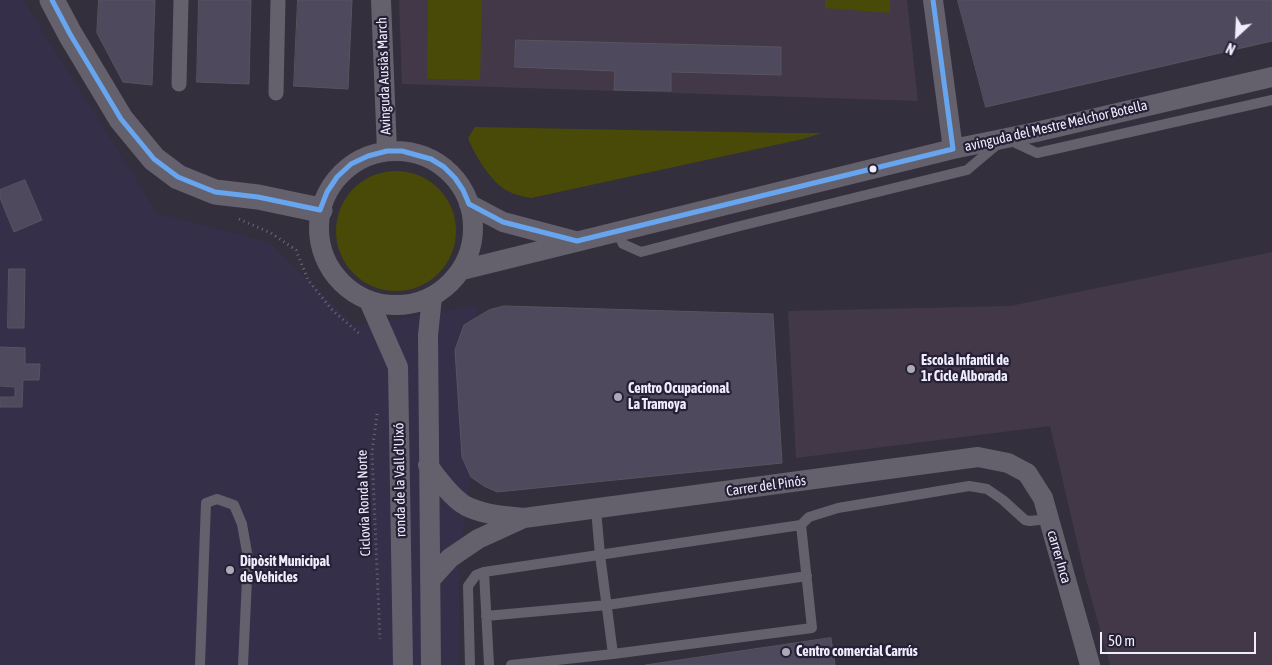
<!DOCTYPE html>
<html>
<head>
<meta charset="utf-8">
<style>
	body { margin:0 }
	#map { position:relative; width:1272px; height:665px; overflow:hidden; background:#332f3c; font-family:"Asap Condensed",sans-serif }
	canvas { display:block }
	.north { position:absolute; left:1212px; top:10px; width:50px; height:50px; -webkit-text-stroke:4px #262037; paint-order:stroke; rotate:205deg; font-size:14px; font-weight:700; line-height:20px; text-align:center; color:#efecfb }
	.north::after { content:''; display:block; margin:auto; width:18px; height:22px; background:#efecfb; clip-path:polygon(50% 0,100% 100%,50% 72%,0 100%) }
	.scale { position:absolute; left:1100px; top:632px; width:156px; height:22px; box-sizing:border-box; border:2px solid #efecfb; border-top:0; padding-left:6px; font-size:15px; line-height:18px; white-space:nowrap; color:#efecfb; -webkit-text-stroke:4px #262037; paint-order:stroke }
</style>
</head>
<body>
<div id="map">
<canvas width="1272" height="665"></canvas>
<div class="north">N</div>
<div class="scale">50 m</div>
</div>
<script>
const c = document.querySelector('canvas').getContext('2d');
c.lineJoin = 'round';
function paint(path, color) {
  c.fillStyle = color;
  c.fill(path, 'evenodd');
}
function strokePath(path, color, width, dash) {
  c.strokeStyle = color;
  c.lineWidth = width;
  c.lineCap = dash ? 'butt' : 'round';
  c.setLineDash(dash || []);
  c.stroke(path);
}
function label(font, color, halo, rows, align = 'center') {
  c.font = font + ' "Asap Condensed",sans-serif';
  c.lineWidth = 4.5;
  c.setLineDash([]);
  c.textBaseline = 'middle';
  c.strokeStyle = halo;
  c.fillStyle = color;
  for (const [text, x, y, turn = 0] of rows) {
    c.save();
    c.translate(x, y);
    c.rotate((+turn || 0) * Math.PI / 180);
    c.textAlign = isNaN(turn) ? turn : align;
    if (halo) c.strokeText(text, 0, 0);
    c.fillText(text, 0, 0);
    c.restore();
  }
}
paint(new Path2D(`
	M0 0H23L157 213 270 243 355 326 477 305 471 477 459 564V665H0Z`), '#362f4a');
paint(new Path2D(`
	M399 0H907L918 101 402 84Z
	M1272 252V665H1110L1085 576 1050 426 796 458 788 311 1010 306Z`), '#433847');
paint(new Path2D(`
	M428 0H482L480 80 427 79Z
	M825 0H890V13L825 8Z
	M475 127 785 133H822L803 139 531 198C523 196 514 195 508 191 492 184 474 154 468 138Z
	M336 231a60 60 0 1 1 120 0a60 60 0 1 1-120 0Z`), '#494a08');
const building = new Path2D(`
	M99 0H155L152 85 123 82 97 33Z
	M199 0H251L249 84 197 82Z
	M298 0H352L348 89 294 86Z
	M958 0H1272V41L986 107Z
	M516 40 781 47V75L671 72V91L614 90 615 71 515 67Z
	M25 180 42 220 14 232 0 198V190Z
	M9 269H25L24 328H8Z
	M504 306 773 314 782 463 497 492 484 486 471 477 462 457 455 350 464 325 489 310Z
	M0 347 25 348V364H40L39 380H23L22 407H0V397H15V387L0 386Z
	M831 638 835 665H646Z`);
paint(building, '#4e495c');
strokePath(building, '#57545f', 1);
strokePath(new Path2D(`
	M239 219 271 233 296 250 308 280 333 311 361 335
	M377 414 372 452 380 639`), '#6e6c76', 3, [1, 4]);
strokePath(new Path2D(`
	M617 232 623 244 641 252 736 227 967 170 1005 138 1037 153 1272 100
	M801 525 809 517 838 508 969 486 987 489 1003 500 1025 520 1030 521 1048 519
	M484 572 489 665
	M486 616 607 605 807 576
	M200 665 206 503 217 499 234 505 242 524 248 558 243 665
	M470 665 468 586 476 575 484 572 801 525 812 628 613 654 600 555 596 509
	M511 665 613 654`), '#64616c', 10);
strokePath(new Path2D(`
	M179 84 181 0
	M276 93 278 0`), '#64616c', 15);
strokePath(new Path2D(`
	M381 0 387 151
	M933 0 953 149
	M319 228a77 77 0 1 1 154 0a77 77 0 1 1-154 0Z
	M469 204 503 222 575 241
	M462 270 953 149 1036 132 1272 77
	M369 301 398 367 403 665
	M428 465C436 477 453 499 466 506 484 515 505 516 524 518L978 457 1008 463 1027 473 1043 498 1090 665
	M430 580 450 558 478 539 524 518
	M431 665 428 335 432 297`), '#64616c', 20);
strokePath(new Path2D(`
	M52 0 70 34 121 119 154 159 178 177 215 192 258 197 320 210`), '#64616c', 25);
strokePath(new Path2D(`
	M52 0 70 34 121 119 154 159 178 177 215 192 258 197 320 210 327 192 337 177 351 164 368 156 387 151H402L431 159 444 167 455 178 463 190 469 204 503 222 577 241 953 149 933 0`), '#67a5ef', 5);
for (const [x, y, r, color] of [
	[873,169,4.5,"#efecfb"],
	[911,369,5,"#adaab8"],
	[618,397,5,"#adaab8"],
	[230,570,5,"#adaab8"],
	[786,652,5,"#adaab8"]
]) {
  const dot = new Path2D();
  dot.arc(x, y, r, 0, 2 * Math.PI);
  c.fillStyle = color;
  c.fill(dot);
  strokePath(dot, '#262037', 2);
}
label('14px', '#efecfb', '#262037', [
	["Avinguda Ausiàs March",384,76,-92],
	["avinguda del Mestre Melchor Botella",1056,126,-13],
	["ronda de la Vall d'Uixó",400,480,-91],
	["Carrer del Pinós",766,486,-8],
	["Ciclovía Ronda Norte",364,503,-92],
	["carrer Inca",1059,557,74]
]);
label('bold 14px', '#efecfb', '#262037', [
	["Escola Infantil de",921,361],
	["1r Cicle Alborada",921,377],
	["Centro Ocupacional",628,389],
	["La Tramoya",628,405],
	["Dipòsit Municipal",240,562],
	["de Vehicles",240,578],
	["Centro comercial Carrús",796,652]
], 'left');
</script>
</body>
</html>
